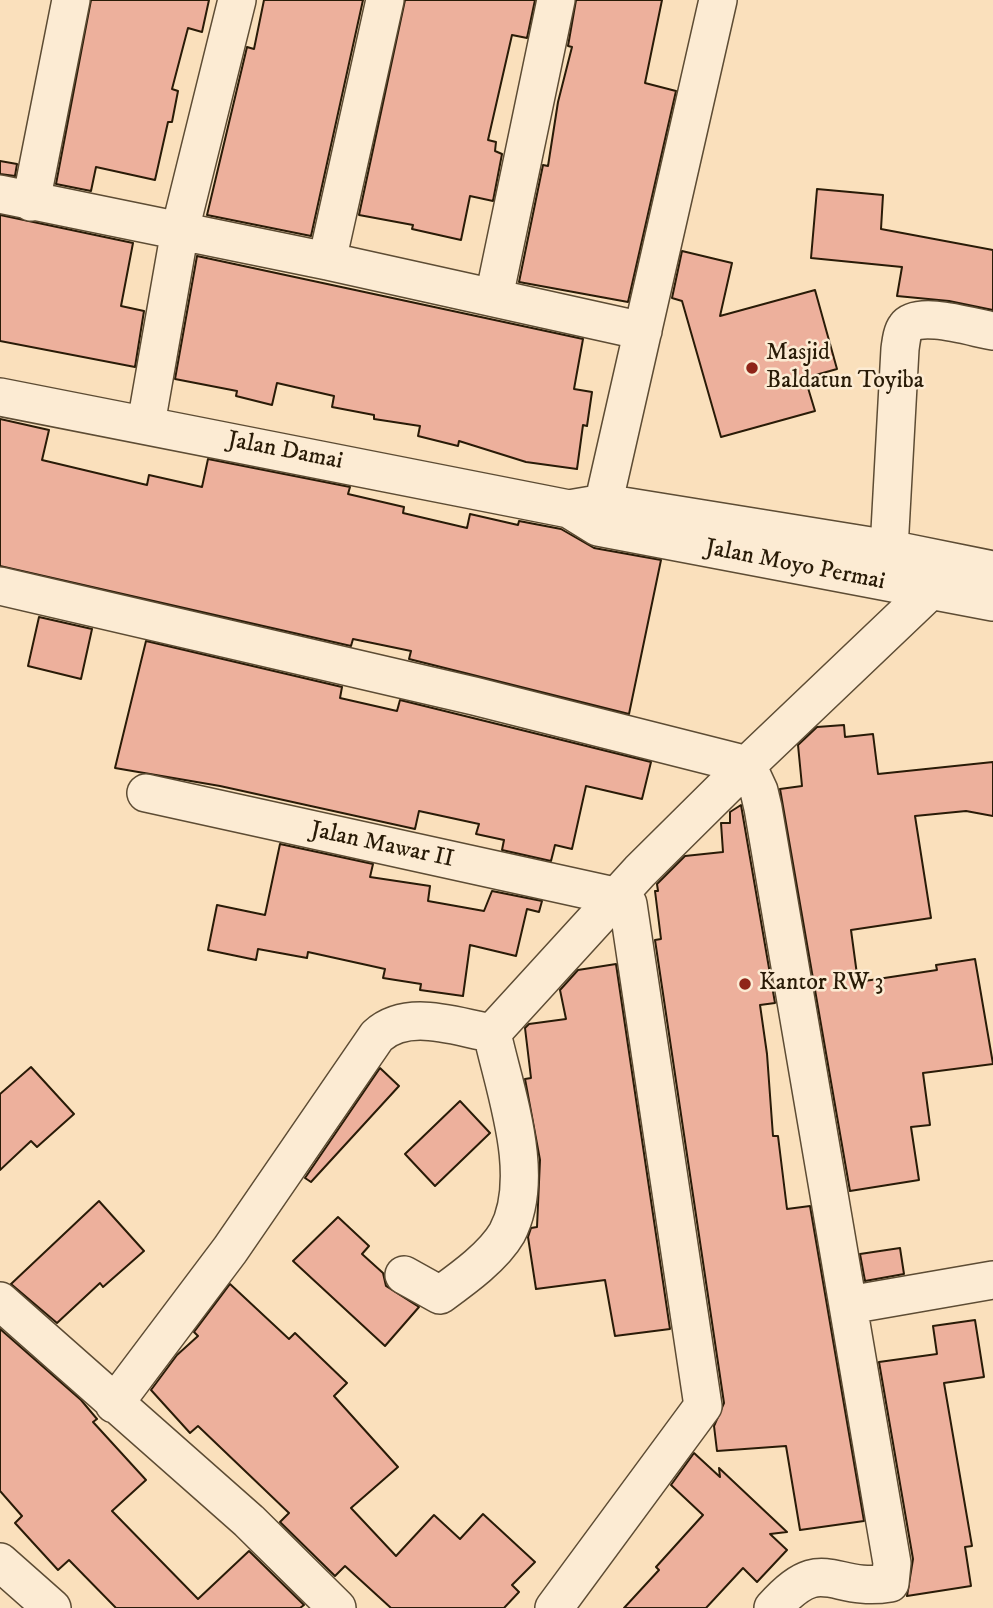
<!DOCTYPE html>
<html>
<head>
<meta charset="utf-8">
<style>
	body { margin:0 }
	canvas { display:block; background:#fae0bc }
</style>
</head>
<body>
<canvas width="993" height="1608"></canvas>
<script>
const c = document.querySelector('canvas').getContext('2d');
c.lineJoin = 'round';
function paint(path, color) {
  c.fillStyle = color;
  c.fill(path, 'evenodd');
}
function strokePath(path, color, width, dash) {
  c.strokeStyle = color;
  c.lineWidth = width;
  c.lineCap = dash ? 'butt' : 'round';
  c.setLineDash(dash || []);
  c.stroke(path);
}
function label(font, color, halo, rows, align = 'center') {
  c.font = font + ' "IM FELL DW Pica",serif';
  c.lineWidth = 5;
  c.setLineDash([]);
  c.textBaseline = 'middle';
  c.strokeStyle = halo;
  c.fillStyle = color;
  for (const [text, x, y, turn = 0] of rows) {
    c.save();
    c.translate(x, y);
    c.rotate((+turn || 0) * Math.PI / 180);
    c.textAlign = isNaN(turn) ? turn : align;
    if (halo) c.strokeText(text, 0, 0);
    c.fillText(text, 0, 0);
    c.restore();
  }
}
const building = new Path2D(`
	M91 0H209L202 32 188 28 172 89 178 91 172 122H168L155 180 96 167 91 191 56 184Z
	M264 0H363L311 236 207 215 247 47 254 49Z
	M405 0H535L527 38 512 35 488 140 496 142 495 151 502 154 493 201 470 196 461 240 412 229 413 225 359 215Z
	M576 0H662L645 83 676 91 628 302 519 282 543 165 548 166 558 102 572 47 568 46Z
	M0 161 17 164 15 176 0 174Z
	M817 189 883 195 881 229 993 250V310L949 301 897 296 902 267 811 258Z
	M0 215 133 243 121 306 144 311 135 367 0 341Z
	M682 251 732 263 720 316 815 290 837 369 805 378 815 411 721 437 682 301 672 298Z
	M197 256 583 339 574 389 592 392 587 426 583 425 577 469 526 462 459 441 458 446 418 436 420 426 374 419V415L332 407 334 396 277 383 272 405 236 396 237 391 175 379Z
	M0 419 49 430 42 460 147 485 149 475 202 487 208 459 350 487 348 494 404 507 403 513 467 528 470 514 518 525 519 521 561 529 594 548 661 560 629 714 409 659 411 651 353 639 351 646 0 566Z
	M39 617 92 629 81 679 28 666Z
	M146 641 342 687 340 698 397 711 400 700 651 762 642 799 586 786 572 849 555 845 551 861 502 850 504 840 476 834 479 824 419 811 415 829 220 786 115 768Z
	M844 725 845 737 873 734 878 774 993 762V816L966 811 915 816 931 918 851 930 858 982 937 970 936 965 975 959 993 1064 923 1073 930 1125 911 1127 919 1180 850 1191 780 789 802 786 798 745 817 727Z
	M741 805 775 1003 760 1005 767 1054 773 1136H778L787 1209 810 1206 864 1521 800 1530 786 1446 717 1451 714 1426 724 1403 655 940 661 939 655 891H658L657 884 685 856 723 852 721 823H730V812Z
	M280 844 373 864 370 877 430 886 428 901 484 911 492 891 542 901 539 912 527 909 516 956 470 945 463 996 420 990 421 984 383 978 385 969 308 952 307 958 258 949 256 960 208 950 217 905 265 915Z
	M616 964 670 1329 615 1336 605 1280 536 1289 528 1237 531 1228 537 1227 540 1160 525 1079 531 1078 525 1028 529 1024 566 1019 560 990 578 970Z
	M31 1067 74 1114 37 1147 31 1141 0 1170V1094Z
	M380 1068 399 1086 311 1182 305 1178Z
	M460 1101 490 1133 435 1186 405 1154Z
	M99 1201 144 1251 103 1287 100 1283 57 1323 11 1284Z
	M338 1217 369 1246 362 1254 383 1273 386 1286 419 1307 385 1346 293 1261Z
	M900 1248 904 1274 865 1281 860 1254Z
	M230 1284 289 1339 295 1333 347 1383 334 1396 398 1467 351 1508 396 1556 434 1515 460 1539 483 1514 535 1562 512 1585 519 1592 504 1608H391L345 1566 335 1576 280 1522 289 1513 198 1426 190 1433 151 1390 177 1355 198 1336 194 1332Z
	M975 1320 984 1377 944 1383 972 1546 965 1547 971 1586 907 1596 913 1559 879 1362 937 1354 933 1326Z
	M0 1329 81 1400 97 1419 93 1422 146 1480 112 1511 198 1599 249 1551 304 1605 300 1608H116L69 1560 58 1570 15 1523 22 1516 0 1491Z
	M694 1453 720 1477 719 1468 787 1532 770 1534 787 1550 757 1582 743 1568 706 1608H624L659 1570 656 1567 703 1515 671 1485Z`);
paint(building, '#edb09c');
strokePath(building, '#291b07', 2);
const minor = new Path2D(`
	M0 194 327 261 643 331
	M31 202 71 0
	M327 261 385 0
	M494 297 556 0
	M0 397 569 509
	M146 424 180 230 237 0
	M598 527 718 0
	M889 549 900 349C901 342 902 332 906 327 918 310 974 328 993 331
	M993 570 889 549 604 503 569 509 598 527 993 602
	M0 586 474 696 747 765 759 791 763 808 892 1563 890 1583C831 1593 823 1551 773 1608
	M146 793 619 897 628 904 703 1406 554 1608
	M404 1275 440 1295C462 1279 493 1257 507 1233 537 1177 505 1092 492 1033L640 871 747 765 958 564
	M0 1301 249 1521 337 1608
	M849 1305 993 1280
	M114 1404 230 1250 377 1036C408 1008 455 1027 492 1033
	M0 1562 52 1608`);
strokePath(minor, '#5d4c34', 40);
strokePath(minor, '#fcebd3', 37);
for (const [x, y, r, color] of [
	[752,368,7,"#8f2418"],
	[745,984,7,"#8f2418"]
]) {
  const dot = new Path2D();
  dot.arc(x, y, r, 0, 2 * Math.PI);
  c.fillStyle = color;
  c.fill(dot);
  strokePath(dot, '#fcebd3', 2.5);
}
label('24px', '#291b07', '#fcebd3', [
	["Masjid",766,354],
	["Baldatun Toyiba",766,382],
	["Kantor RW 3",759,984]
], 'left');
label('24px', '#291b07', '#fcebd3', [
	["Jalan Damai",285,452,11],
	["Jalan Moyo Permai",795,566,11],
	["Jalan Mawar II",382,846,12]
]);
</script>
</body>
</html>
